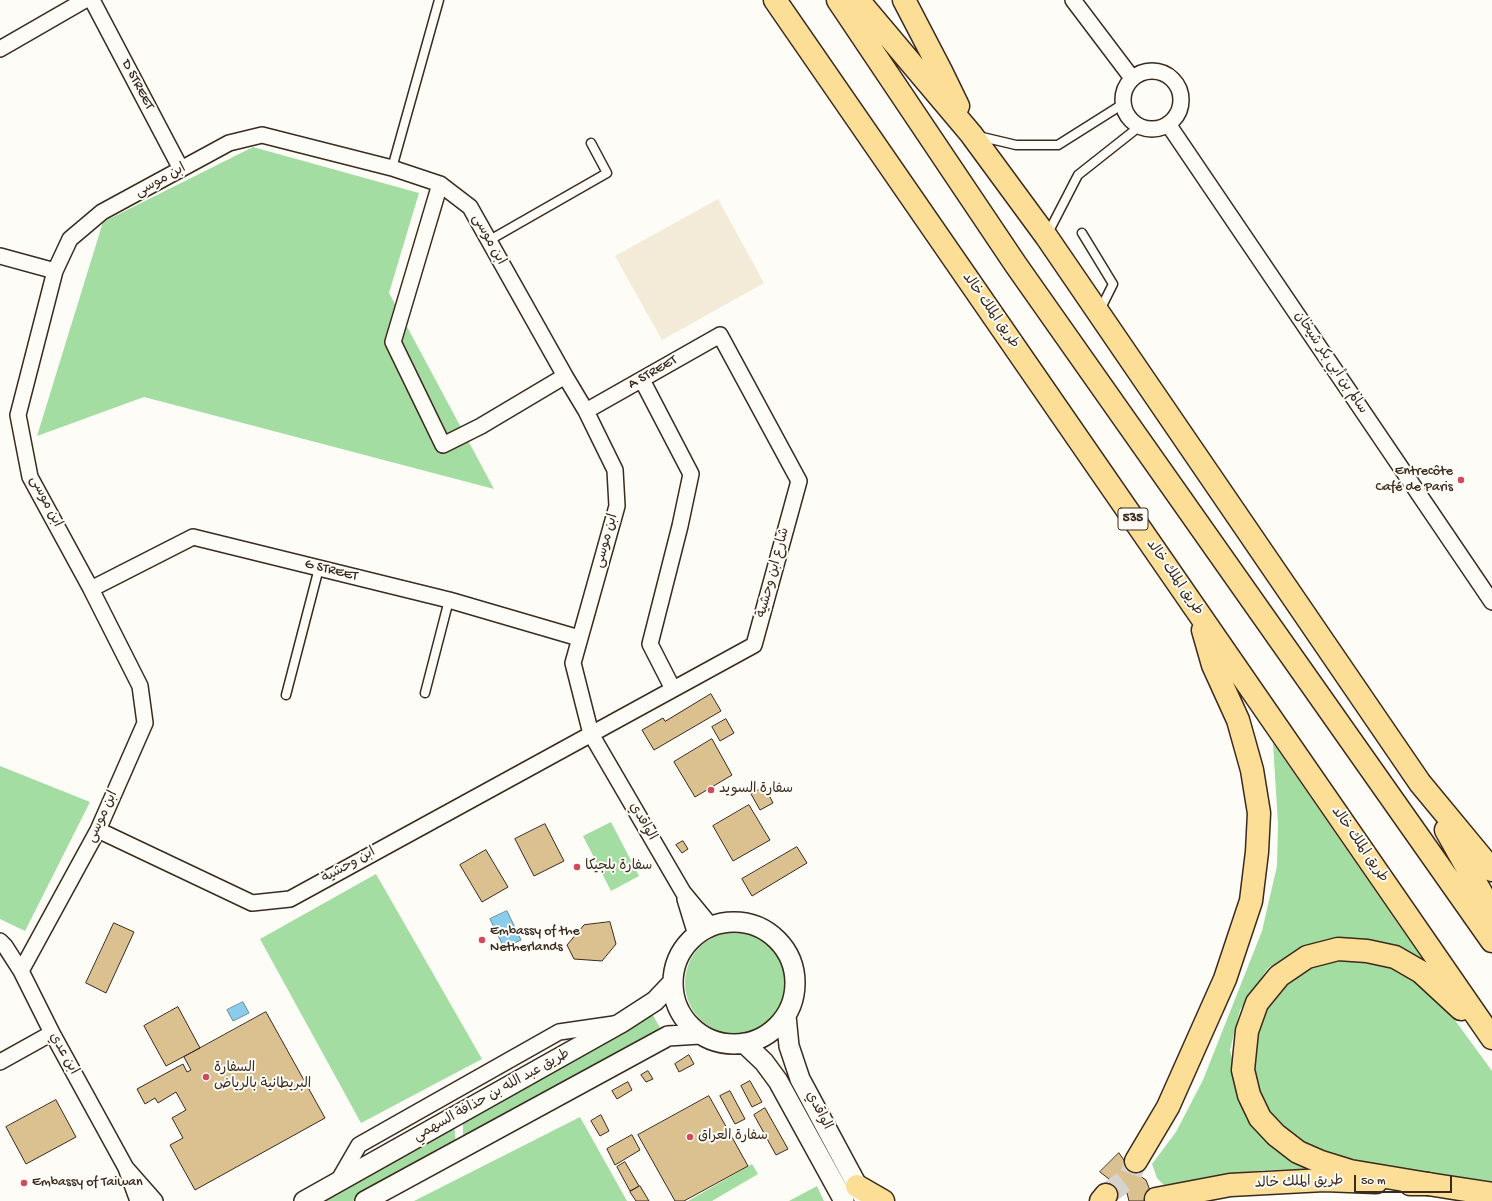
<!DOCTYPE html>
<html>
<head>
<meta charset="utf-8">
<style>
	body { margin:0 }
	#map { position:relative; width:1492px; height:1201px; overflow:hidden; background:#fdfcf7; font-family:"Gochi Hand",sans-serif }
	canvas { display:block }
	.scale { position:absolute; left:1354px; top:1175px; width:98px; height:18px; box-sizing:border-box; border:2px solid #3b2a1e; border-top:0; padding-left:5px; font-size:12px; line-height:14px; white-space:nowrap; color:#3b2a1e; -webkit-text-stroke:3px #fdfcf7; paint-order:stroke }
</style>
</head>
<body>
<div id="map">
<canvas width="1492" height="1201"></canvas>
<div class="scale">50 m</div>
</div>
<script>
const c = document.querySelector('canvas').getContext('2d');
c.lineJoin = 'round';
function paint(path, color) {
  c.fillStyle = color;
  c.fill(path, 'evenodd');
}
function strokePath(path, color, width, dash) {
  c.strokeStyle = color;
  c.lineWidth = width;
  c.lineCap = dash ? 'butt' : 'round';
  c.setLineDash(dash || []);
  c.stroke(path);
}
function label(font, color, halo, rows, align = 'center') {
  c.font = font + ' "Gochi Hand","Playpen Sans Arabic",sans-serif';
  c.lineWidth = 4;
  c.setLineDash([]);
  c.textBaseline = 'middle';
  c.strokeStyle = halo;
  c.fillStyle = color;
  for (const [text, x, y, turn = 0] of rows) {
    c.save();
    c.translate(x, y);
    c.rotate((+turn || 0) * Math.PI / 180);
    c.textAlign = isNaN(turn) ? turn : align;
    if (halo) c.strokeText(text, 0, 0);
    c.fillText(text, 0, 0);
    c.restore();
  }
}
paint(new Path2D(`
	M718 199 764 283 662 340 615 256Z`), '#f3ead8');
paint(new Path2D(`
	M253 147 419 193 389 293 494 489 144 397 37 436 103 222Z
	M1273 743 1424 961 1394 948 1361 939H1332L1302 950 1268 968 1240 1010 1230 1050 1240 1094 1318 1169 1264 1170 1164 1185 1157 1178 1152 1164 1176 1132 1203 1080 1262 931 1277 866 1278 824Z
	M0 766 90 802 25 931 0 919Z
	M611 822 639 876 611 891 583 836Z
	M376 874 482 1059 361 1123 260 939Z
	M685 983a51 51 0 1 1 102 0a51 51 0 1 1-102 0Z
	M1334 957 1371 958 1398 969 1426 987 1449 1012 1492 1071V1183L1341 1161 1298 1142 1272 1120 1255 1089 1252 1057 1258 1021 1275 989 1303 969Z
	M651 1012 662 1031 463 1142V1117Z
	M580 1117 627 1201H414Z
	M454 1122 456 1144 353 1201H312Z
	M752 1164 758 1174 712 1201H688Z
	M817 1186 824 1201H789Z`), '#a4dda1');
const water = new Path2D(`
	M507 911 521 940 504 948 490 919Z
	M243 1002 249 1013 233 1021 227 1010Z`);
paint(water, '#8acceb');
strokePath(water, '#6a8b99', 1);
const building = new Path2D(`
	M711 694 721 711 654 750 642 730 663 718 665 721Z
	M726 719 734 733 720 741 712 727Z
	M712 739 732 775 695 797 674 762Z
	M765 787 773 803 760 810 751 794Z
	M749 805 770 840 733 861 713 826Z
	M545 824 564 861 534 876 515 839Z
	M683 841 688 849 682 853 676 845Z
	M797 847 807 863 752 896 742 879Z
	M486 850 508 887 482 902 460 865Z
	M610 922 616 944 602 961 574 959 567 945 584 925Z
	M114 923 134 932 106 993 86 983Z
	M178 1007 200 1048 166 1066 144 1026Z
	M266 1012 325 1118 195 1190 170 1145 183 1138 172 1118 186 1110 176 1092 158 1103 155 1098 145 1104 137 1089 183 1064 187 1072 191 1070 184 1057Z
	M689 1055 694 1064 679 1072 675 1064Z
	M648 1071 653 1079 646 1082 641 1075Z
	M750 1081 762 1102 752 1107 741 1086Z
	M628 1082 632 1090 617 1099 612 1091Z
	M730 1091 745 1119 735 1124 720 1096Z
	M709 1096 748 1166 684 1201H675L638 1135Z
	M56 1100 76 1137 26 1164 6 1127Z
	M765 1108 788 1149 776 1155 754 1115Z
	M601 1115 609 1131 600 1136 591 1121Z
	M632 1135 640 1150 615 1165 607 1149Z
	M1119 1153 1131 1170 1146 1180 1154 1201H1129L1127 1193 1100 1172Z
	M625 1162 639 1186 630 1191 617 1167Z
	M640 1186 649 1201H636L630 1192Z`);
paint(building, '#dbc090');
strokePath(building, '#3b2a1e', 1);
strokePath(new Path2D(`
	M1106 1195 1130 1177 1136 1161`), '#d6d2cc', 22, [22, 11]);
const service = new Path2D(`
	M978 136 1016 145H1058L1123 104
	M392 168 439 0
	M1082 233 1113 284 1100 310
	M1047 235 1078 175 1140 126
	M488 241 607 173 591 143
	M425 693 449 600
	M286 695 319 568`);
const minor = new Path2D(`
	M92 0 181 169
	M1073 0 1132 78
	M0 49 85 0
	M1123 100a29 29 0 1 1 58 0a29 29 0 1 1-58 0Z
	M1168 124 1492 602
	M440 184 393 342 443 445 481 426 565 376
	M0 256 55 271
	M642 380 691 474 680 526 650 644 673 689
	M91 589 193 537 449 600 579 638
	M98 830 252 903 290 899 754 645 799 481 720 335 586 411
	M685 899 696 935
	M0 941 5 946 21 971 52 1033 126 1168
	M21 971 98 830 145 723 140 686 91 589 30 477 18 415 55 271 70 239 102 212 229 143 262 135 392 168 440 184 470 207 565 376 586 411 615 470 617 506 573 663 591 734 683 892 711 926
	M0 1062 52 1033
	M337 1183 359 1145 559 1032 614 1024
	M138 1201 126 1168 155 1201`);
const tertiary = new Path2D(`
	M673 983a61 61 0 1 1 122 0a61 61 0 1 1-122 0Z
	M786 1016 789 1046 800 1079 865 1200
	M744 1043 764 1062 778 1081 844 1201
	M304 1201 621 1023 655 1001 673 982
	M365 1201 668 1036 700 1034`);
const primary = new Path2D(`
	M1410 1184H1428L1492 1194
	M857 1186 883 1201
	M1156 1199 1230 1185 1324 1180 1376 1182`);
const motorway = new Path2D(`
	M775 0 1492 1038
	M838 0 1016 265 1492 941
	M858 0 971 134 1046 236 1420 783 1492 870
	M904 0 941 71 958 106
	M1446 830 1492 912
	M1136 1161 1168 1107 1225 979 1251 901 1257 852 1259 813 1252 770 1238 720 1213 665 1203 630
	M1428 1184 1350 1171 1321 1162 1298 1152 1276 1135 1260 1118 1249 1095 1243 1070 1247 1031 1257 1003 1279 976 1307 957 1338 949 1367 951 1395 957 1421 972 1461 1009
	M1101 1201 1106 1195`);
strokePath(service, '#3b2a1e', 11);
strokePath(minor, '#3b2a1e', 18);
strokePath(tertiary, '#3b2a1e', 22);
strokePath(primary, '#3b2a1e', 25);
strokePath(motorway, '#3b2a1e', 25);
strokePath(service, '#fdfcf7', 8);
strokePath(minor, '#fdfcf7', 15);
strokePath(tertiary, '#fdfcf7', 19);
strokePath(primary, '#fcde96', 22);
strokePath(motorway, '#fcde96', 22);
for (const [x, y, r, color] of [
	[1461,480,4,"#d1495b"],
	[711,790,4,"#d1495b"],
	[577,867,4,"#d1495b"],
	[482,940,4,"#d1495b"],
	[206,1077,4,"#d1495b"],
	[690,1137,4,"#d1495b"],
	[24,1183,4,"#d1495b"]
]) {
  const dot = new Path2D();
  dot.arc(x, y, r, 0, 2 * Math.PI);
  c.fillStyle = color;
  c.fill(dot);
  strokePath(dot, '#fdfcf7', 1.5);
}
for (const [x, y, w] of [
	[1133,519,30]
]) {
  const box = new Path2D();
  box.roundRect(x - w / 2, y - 11, w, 22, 3);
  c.fillStyle = '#fdfcf7';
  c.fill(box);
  strokePath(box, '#3b2a1e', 1);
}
label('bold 13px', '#3b2a1e', null, [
	["535",1133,519]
]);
label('14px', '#3b2a1e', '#fdfcf7', [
	["D STREET",137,85,62],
	["ابن موسى",161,181,-29],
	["ابن موسى",488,240,61],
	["طريق الملك خالد",990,311,55],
	["سالم بن أبي بكر شيخان",1330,363,56],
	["A STREET",653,373,-30],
	["ابن موسى",45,502,63],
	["ابن موسى",607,541,-74],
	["G STREET",331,571,14],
	["شارع ابن وحشية",774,573,-75],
	["طريق الملك خالد",1174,578,55],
	["ابن موسى",103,817,-65],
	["الواقدي",642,822,60],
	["طريق الملك خالد",1359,845,55],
	["ابن وحشية",349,866,-29],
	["ابن عدي",63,1054,61],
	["طريق عبد الله بن حذافة السهمي",492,1096,-29],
	["الواقدي",818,1111,62],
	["طريق الملك خالد",1299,1183,-2]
]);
label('14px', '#3b2a1e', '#fdfcf7', [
	["Entrecôte",1453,472,"right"],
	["Café de Paris",1453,488,"right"],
	["سفارة السويد",719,790],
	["سفارة بلجيكا",585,867],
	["Embassy of the",490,932],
	["Netherlands",490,948],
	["السفارة",214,1069],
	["البريطانية بالرياض",214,1085],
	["سفارة العراق",698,1137],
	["Embassy of Taiwan",32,1183]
], 'left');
</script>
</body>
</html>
